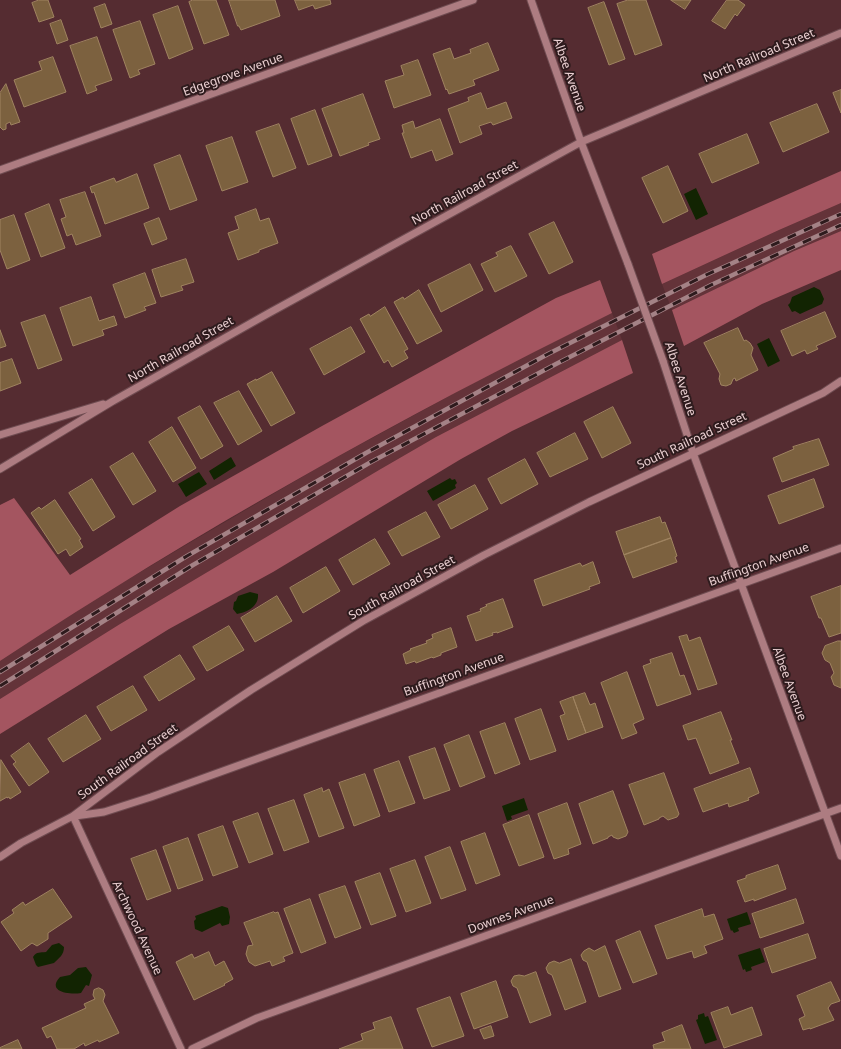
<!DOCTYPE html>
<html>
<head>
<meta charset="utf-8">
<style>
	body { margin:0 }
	canvas { display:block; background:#552c31 }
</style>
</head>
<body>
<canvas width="841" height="1049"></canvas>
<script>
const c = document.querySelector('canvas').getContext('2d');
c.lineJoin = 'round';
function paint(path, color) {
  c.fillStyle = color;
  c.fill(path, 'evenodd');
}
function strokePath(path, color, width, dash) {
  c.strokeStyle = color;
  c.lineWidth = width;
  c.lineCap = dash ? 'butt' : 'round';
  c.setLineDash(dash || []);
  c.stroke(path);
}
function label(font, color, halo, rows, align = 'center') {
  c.font = font + ' "Noto Sans",sans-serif';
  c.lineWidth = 4;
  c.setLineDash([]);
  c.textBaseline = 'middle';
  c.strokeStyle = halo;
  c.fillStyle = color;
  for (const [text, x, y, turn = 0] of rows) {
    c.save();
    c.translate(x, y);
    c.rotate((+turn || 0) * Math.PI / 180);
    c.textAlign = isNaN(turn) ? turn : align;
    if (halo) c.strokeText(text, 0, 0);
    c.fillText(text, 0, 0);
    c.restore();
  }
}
paint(new Path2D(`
	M841 203V231L794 251 672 310 662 284 779 230Z
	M612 313 622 340 436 437 379 470 120 624 0 699V661L85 605 191 542 326 463 512 362Z`), '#643339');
paint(new Path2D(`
	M841 171V203L779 230 662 284 652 254Z
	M841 231V270L762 304 684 346 672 310 794 251Z
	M600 280 612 313C401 417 196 532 0 661V505L14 498 70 575 180 506 322 426 556 298Z
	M622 340 633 373 512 431 461 459 273 572 169 629 0 734V699L120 624 379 470 436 437Z`), '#a45560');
paint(new Path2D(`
	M696 188 708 214 696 220 684 194Z
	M814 287 820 290 824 299 822 304 800 314 795 311 792 312 788 305 790 303 792 297Z
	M769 338 780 361 768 367 757 344Z
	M231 457 236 466 214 480 209 471Z
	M199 472 207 484 186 497 178 484Z
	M450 478 452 480 455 479 457 483 455 485 456 488 433 501 427 491Z
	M250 592 258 594C259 606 248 612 237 614L233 609 234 602 236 601 238 596Z
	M524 798 528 810 511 816 512 819 507 821 502 806Z
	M222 906 228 908 230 917 229 924 222 926 220 923 202 932 195 929 194 921 196 919 195 916Z
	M747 912 751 924 738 928 739 931 734 933 732 930 731 931 727 919Z
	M59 943 64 947C64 955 59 958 54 963L38 967 36 965 33 957C37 951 40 953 46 952L52 945Z
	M760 948 765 962 751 967 752 970 746 972 745 969 743 970 738 955Z
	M86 967 92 975 89 986 86 985 81 993C70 995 46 992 60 977L70 975 78 968Z
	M704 1013 705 1017 708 1016 717 1040 705 1044 696 1020 698 1019V1015Z`), '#122402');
const building = new Path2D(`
	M39 0H48L54 17 39 22 32 3Z
	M193 0H216L229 35 204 44 189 2Z
	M229 0H275L280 16 241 30 239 26H238Z
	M295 0H330L331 4 315 9 313 5 299 10Z
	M628 0H646L662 45 635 55 617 4Z
	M671 0H691L685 9Z
	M727 0H738L745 5 737 16 735 14 725 29 712 21Z
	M604 2 625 59 609 65 588 8Z
	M105 4 112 24 101 28 94 8Z
	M178 6 193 49 169 59 153 15Z
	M61 20 68 40 57 44 50 24Z
	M140 21 155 64 138 70 140 74 130 78 113 30Z
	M97 37 112 80 95 86 97 90 87 94 70 46Z
	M488 43 499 70 473 80 475 85 449 94 447 89 446 90 433 54 450 48 454 59 471 53 470 50Z
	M53 57 66 92 24 107 14 80 42 70 39 62Z
	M418 60 431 95 394 108 385 81 404 75 401 66Z
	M6 84 20 122 11 125 10 122 6 124V129L3 130 0 127V93Z
	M841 90V113L833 93Z
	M481 93 487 109 506 102 512 118 493 125 491 122 479 126 482 134 460 143 448 109 469 101 468 98Z
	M363 94 380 139 368 143 369 145 340 156 322 109Z
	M817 104 829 132 783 152 770 123Z
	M315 110 332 156 308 165 291 119Z
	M440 119 453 154 436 161 432 150 411 158 402 133H404L402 125 413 121 415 128Z
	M279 124 296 168 273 177 256 132Z
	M747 134 759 163 712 183 699 154Z
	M232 137 248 182 222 191 206 146Z
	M180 155 197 200 170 210 154 165Z
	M668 166 688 211 663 223 642 178Z
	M137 174 149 208 105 224 94 192 92 193 90 187 114 178 116 182Z
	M85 192 101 236 76 245 72 234 67 236 61 219 66 217 60 200Z
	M49 204 65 248 41 257 25 214Z
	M256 209 260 221 269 218 278 243 259 250V252L238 260 228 233 239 229 235 217Z
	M14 215 30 260 7 269 0 250V220Z
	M159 218 167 239 152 245 144 224Z
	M554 222 573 262 549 274 529 234Z
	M511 246 527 276 495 292 481 264 498 256 496 253Z
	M186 259 194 282 181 286 183 290 161 297 152 270Z
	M470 264 483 290 441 312 428 285Z
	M145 273 156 303 144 307 146 310 125 318 113 285Z
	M419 290 442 331 417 344 394 302 403 297 404 299Z
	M91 297 99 321 114 316 117 325 102 330 104 335 73 346 60 308Z
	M385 307 408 349 404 351 408 358 392 367 388 360 384 363 360 319 369 314 370 316Z
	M825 312 836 337 816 346 818 349 807 354 805 350 792 356 781 331Z
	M45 315 62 360 38 369 21 323Z
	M351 327 365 352 324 375 310 349Z
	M738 328 744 341 746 340 750 343 753 348 751 355 758 370 736 381 735 378 733 379 731 384 726 386 721 385 719 379 720 374 704 343Z
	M0 330 6 346 0 348Z
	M12 359 21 383 0 391V363Z
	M272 372 295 413 271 426 247 384 256 379V380Z
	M239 391 262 431 238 445 214 403Z
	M200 406 223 446 201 459 178 418Z
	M613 407 631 443 602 458 584 422Z
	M172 427 196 468 173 482 149 442Z
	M575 433 588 459 550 477 537 453Z
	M819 439 829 465 782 482 773 458 794 449 793 447Z
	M133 453 156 491 133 505 110 467Z
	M525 459 538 484 501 504 488 479Z
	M92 479 115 517 93 531 69 493Z
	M814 479 824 507 779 524 768 496Z
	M475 485 488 509 451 529 438 505Z
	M55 500 81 539 79 540 83 547 70 556 66 549 58 554 31 513 39 507 41 509Z
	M426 512 440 537 402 556 388 532Z
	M660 517 662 523 665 522 671 538 624 555 616 532Z
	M671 538 677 556 675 557 677 562 633 578 624 555Z
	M375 539 390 564 353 585 339 560Z
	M593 562 600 583 589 587 590 589 543 606 534 580 580 563 582 566Z
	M326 567 340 591 303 613 290 588Z
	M841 586V633L829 637 821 618H819L811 597Z
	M277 596 292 621 255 642 241 618Z
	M503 599 513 627 497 633V632L492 633 493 635 476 641 467 616 481 611 480 609 487 606 486 605Z
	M229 626 244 650 207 671 193 647Z
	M451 628 457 647 441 653V655L433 658 432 657 416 663 415 661 406 664 403 654 411 650 410 649 427 643 426 641 433 638 432 635Z
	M687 635 689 641 700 637 717 684 698 690 679 637Z
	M838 641H841V688L834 685 831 677 834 673 830 663 825 660 822 653 825 646Z
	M672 653 680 676 684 675 691 694 657 706 643 666 651 663 650 660Z
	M180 655 195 679 159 701 144 677Z
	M627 672 644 719 633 724 637 733 622 739 601 683Z
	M133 686 147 710 111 731 97 707Z
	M585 693 590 705 595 703 603 727 586 733 573 697Z
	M573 697 586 733 568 740 560 716 565 714 560 702Z
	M541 709 556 751 530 760 515 719Z
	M721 712 732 740H730L739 763 710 774 696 738 688 740 683 726Z
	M86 715 101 739 63 762 48 739Z
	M505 723 520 764 495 774 480 732Z
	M469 735 485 777 460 787 444 745Z
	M29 743 49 772 29 786 13 764 16 762 11 756Z
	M435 748 450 790 424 799 409 757Z
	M1 760 21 792 10 799 9 797 7 798V797L0 801Z
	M399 761 415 803 389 812 374 770Z
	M750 768 759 793 748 798 749 800 729 807 728 803 703 812 694 789Z
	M664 773 679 814 677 817 668 820 663 816 659 818V819L644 825 629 785Z
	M365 774 380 816 354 826 339 783Z
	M322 788 323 792 329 789 344 828 319 837 304 795Z
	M613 791 628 832 626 836 618 839 613 837 612 835 608 837V838L593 844 579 804Z
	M294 800 309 842 284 851 268 809Z
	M567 803 581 844 568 849 569 854 554 859 538 814Z
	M258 813 273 854 249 863 233 822Z
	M529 815 544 857 519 866 503 825Z
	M223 826 238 867 213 876 198 835Z
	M485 833 500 875 476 884 461 842Z
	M188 838 203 880 178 889 163 847Z
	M450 847 466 890 441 899 425 857Z
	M156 850 171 891 147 900 131 859Z
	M415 860 431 903 406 912 390 869Z
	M778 865 786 889 754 901V899L745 902 737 881 746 878V876Z
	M380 873 396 916 371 925 355 882Z
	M345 886 361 928 335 938 319 895Z
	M53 889 72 917 48 933V939L37 946 32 943 21 951 1 922 14 913 12 910 23 902 25 905Z
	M310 899 326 943 301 953 284 909Z
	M796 899 804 923 760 938 752 914Z
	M702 909 704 917 714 914 723 939 704 946 707 953 694 958 692 951 667 959 655 926Z
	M274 912 275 913 278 912 293 953 283 957 285 961 272 966 270 961 255 966 249 962 246 954 248 946 253 945 244 923Z
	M640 931 657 974 633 983 616 941Z
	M808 934 816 958 772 973 764 949Z
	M605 946 621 989 599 997 587 962 583 960 581 955 584 951 589 948 594 951Z
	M209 952 215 966 224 961 233 979 224 984 225 985 194 1000 176 962 192 954 194 958Z
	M571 959 586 1002 565 1010 552 975 548 973 546 968 549 963 554 961 559 963Z
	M536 972 551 1015 530 1023 517 988 513 986 511 981 514 976 519 975 524 976Z
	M496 981 508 1017 474 1029 461 994Z
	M831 982 840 1001 831 1004 828 1008 834 1020 810 1029V1028L803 1030 799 1019 805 1016 797 996Z
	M99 988 103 990 105 995 103 1001 119 1033 99 1042 98 1040 85 1046 84 1043 74 1049H57L51 1036 47 1038 42 1028 86 1008 84 1004 95 999 93 995 94 990Z
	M450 997 464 1036 432 1047 417 1009Z
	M728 1007 731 1015 752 1007 762 1035 724 1048 711 1013Z
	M391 1017 403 1049H339L363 1040 361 1034 375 1029 373 1023Z
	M682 1025 691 1049H654L653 1045 665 1041 662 1033Z
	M491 1026 494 1036 484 1039 480 1030Z
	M18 1040 22 1049H0V1048Z`);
paint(building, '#7c613f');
strokePath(building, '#9f8360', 1);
const minor = new Path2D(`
	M531 0 581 142 628 264
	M0 170 473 0
	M663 361 693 453 841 856
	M0 435 103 404
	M0 469 113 401 269 313 581 142 841 33
	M73 816 181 1049
	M75 816 104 812 151 797 841 548
	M0 857 21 843 73 816 158 752 251 690 363 621 484 555 589 502 823 393 841 381
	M192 1049 257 1018 841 808`);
strokePath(minor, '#6f4c51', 9);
strokePath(minor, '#ad7c81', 7);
const rail = new Path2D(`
	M0 672 187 556 366 453 548 354 706 275 841 214
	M0 686 193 565 371 462 556 364 711 285 841 225`);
strokePath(rail, '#a48286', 4.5);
strokePath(rail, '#2e1b1d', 3, [9]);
const minorBridge = new Path2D(`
	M628 264 663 361`);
strokePath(minorBridge, '#6f4c51', 9, []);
strokePath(minorBridge, '#ad7c81', 7);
label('12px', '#ecd1d3', '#2e1b1d', [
	["North Railroad Street",759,56,-23],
	["Edgegrove Avenue",233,75,-20],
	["Albee Avenue",569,75,71],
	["North Railroad Street",465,193,-29],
	["North Railroad Street",181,350,-30],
	["Albee Avenue",680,379,72],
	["South Railroad Street",692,441,-25],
	["Buffington Avenue",759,565,-20],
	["South Railroad Street",402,588,-29],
	["Buffington Avenue",454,675,-20],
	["Albee Avenue",789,684,70],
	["South Railroad Street",128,762,-36],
	["Downes Avenue",511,915,-20],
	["Archwood Avenue",137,928,65]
]);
</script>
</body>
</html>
